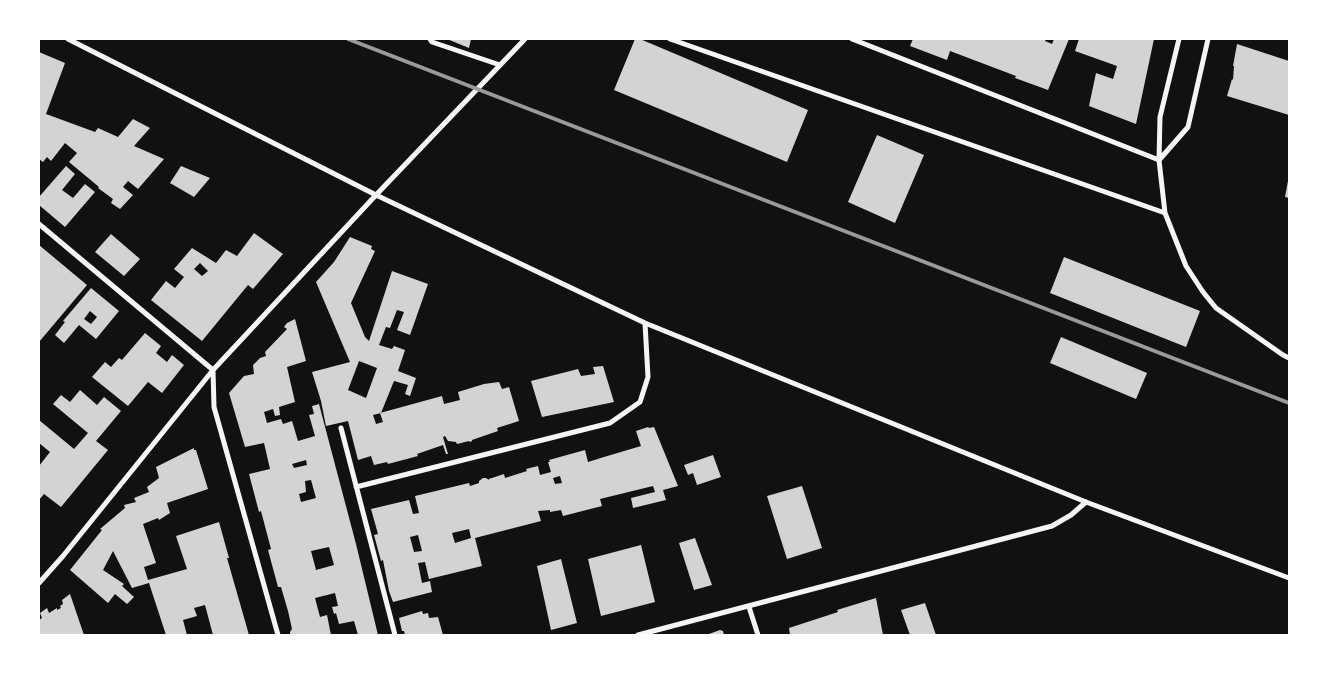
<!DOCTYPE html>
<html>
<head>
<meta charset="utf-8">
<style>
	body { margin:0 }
	#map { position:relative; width:1328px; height:674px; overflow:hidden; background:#111; font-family:Figtree,sans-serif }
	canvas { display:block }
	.frame { position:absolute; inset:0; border:40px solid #fff; pointer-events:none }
</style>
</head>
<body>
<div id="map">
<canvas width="1328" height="674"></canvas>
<div class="frame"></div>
</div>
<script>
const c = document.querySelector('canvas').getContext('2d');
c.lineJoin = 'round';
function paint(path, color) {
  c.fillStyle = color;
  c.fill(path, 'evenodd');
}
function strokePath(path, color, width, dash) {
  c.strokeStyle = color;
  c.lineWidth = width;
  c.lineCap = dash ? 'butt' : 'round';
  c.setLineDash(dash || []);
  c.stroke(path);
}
paint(new Path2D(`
	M447 39H471L469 48Z
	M635 39H640L808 110 787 162 614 90Z
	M913 39H1046L1045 41 1052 44 1054 39H1069L1048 90 1015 78 1016 76 950 51 947 60 910 46Z
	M1079 39H1154L1136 124 1089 106 1096 73 1113 79 1117 66 1075 51Z
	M1237 44 1289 61V115L1227 96 1232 79 1233 80 1234 66H1233Z
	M39 52 65 63 46 114 95 132 98 128 118 137 133 119 150 128 134 146 164 159 138 189 128 181 123 187 133 195 120 209 111 203 113 199 98 188 99 187 69 162 77 153 65 143 51 161 47 157 43 162 39 159Z
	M877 135 924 155 895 223 848 202Z
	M66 166 75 174 62 190 73 198 85 184 95 192 65 227 39 205V197Z
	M181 166 210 178 194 197 170 183Z
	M1288 181 1289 182V198L1285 197Z
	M254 233 283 254 253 289 248 285 202 341 151 300 166 281 175 288 184 277 174 269 192 248 216 263 226 250 237 256ZM200 263 208 271 202 276 194 269Z
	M111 234 140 259 124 276 95 252Z
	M350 237 372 246 371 249 375 251 351 303 365 337 369 341 392 271 428 284 410 335 397 330 404 312 397 310 390 328 386 327 379 345 392 349 394 346 405 350 398 371 416 378 410 396 405 394 408 385 394 381 381 413 373 415 376 424 383 422 380 413 442 396 444 404 460 400 458 392 484 384 499 382 502 389 509 387 519 421 497 428 498 431 472 440V441L470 442 469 441 457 444 456 442 448 441 445 436 443 437 448 454H446L443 445 417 454 418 456 388 464 387 462 374 465 371 456 358 460 348 421 326 426 321 401 312 372 350 362 316 282 334 262ZM359 361 377 368 366 398 348 390Z
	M39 245 87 285 39 342Z
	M1064 257 1200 311 1186 347 1050 293Z
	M91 288 119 311 96 339 79 325 64 343 55 335 65 322 63 321ZM90 311 97 317 91 324 84 319Z
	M295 319 306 361 287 367 295 402 279 407 280 415 275 416 273 409 264 412 267 423 281 419 283 424 292 421 298 441 315 436 309 415 314 414 312 406 319 404 356 544 378 635H358L354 621 339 624 336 613 334 614 332 607 338 606 335 593 315 598 320 617 327 615 331 635H290V632L292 629 288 611 281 587H278L268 550 271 549 261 511 259 512 249 474 270 469 264 443 245 447 229 393 244 376 254 374 253 365 260 358 266 356 265 352 287 329 284 327 287 323ZM306 460 307 465 294 468 292 464ZM311 480 316 498 301 502 299 494 306 492 305 481ZM329 547 334 565 316 570 311 551Z
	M145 333 161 346 156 353 167 362 172 355 184 365 162 393 148 382 128 406 92 377 105 362 111 367 119 358 122 360Z
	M1061 337 1147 373 1136 399 1050 363Z
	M603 366 614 402 542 417 531 381 578 369 581 376 595 374 593 367Z
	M80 390 97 405 104 397 121 411 96 441 108 450 61 507 44 494 39 500V466L50 452 39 443V420L74 449 88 433 53 404 61 395 70 402Z
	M648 427 649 428 654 427 678 486 663 490 666 500 633 508 631 498 655 492 653 486 600 499 602 506 563 516 561 510 550 512V510L538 511 541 521 475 538 482 566 429 579 425 562 418 563 422 583 430 581 432 592 393 602 389 591 383 560 381 561 374 535 378 534 371 509 409 500 413 514 419 513 415 496 469 483 470 486 479 483V481L483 478H486L489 480V479L504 474 505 478 527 471 526 469 538 466 540 475 551 472 548 462H550L549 460 585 450 588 462 604 457 641 446 636 431ZM560 476 562 483 555 484 553 478ZM469 529 471 538 455 543 452 533ZM418 535 422 551 414 552 410 537Z
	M194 448V450H196L208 489 167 503 170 513 159 520 158 518 143 524 156 563 144 567 148 580 187 569 176 536 219 522 229 558H227L249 635H213L205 605 194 608 197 616 183 620 187 635H166L149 583 132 588 113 551 103 570 124 584 122 586 134 597 127 604 115 594 108 603 70 570 102 530 100 529 125 508 124 505 136 502 134 498 149 492 147 487 159 478 156 467Z
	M713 455 721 477 697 485 693 473 688 475 684 465Z
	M802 486 822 548 787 559 767 496Z
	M695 538 712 585 694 590 679 543Z
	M641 545 655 602 601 616 588 559Z
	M561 559 577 623 551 630 537 566Z
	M70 594 84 635H39V620L42 618 40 613 47 608 49 613 57 608V610L61 608 60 606 63 604 62 600Z
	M876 598 883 635H790L789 628 838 612 837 610Z
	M925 603 936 635H910L901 610Z
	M422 611 423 614 428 613 429 618 438 617 443 635H405L404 631H402L399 618Z
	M720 630 723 631 724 635H706Z`), '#d3d3d3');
strokePath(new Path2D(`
	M68 39 376 195 645 323 1086 502 1289 578
	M430 39 432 42 500 65
	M670 39 1165 213
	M852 39 1159 160
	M1179 39 1160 117 1159 160 1165 213 1186 266 1203 292 1216 308 1283 355 1289 358
	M1160 159 1188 127 1208 39
	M39 224 213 370
	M213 370 214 407 278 635
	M341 428 395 635
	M356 487 610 423 640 402 648 377 645 323
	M39 583 63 556 213 370 376 195 525 39
	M749 607 758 635
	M638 635 1052 526 1071 515 1086 502`), '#f5f5f5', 5);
strokePath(new Path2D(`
	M348 39 1289 403`), '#9a9a9a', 4);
</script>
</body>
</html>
